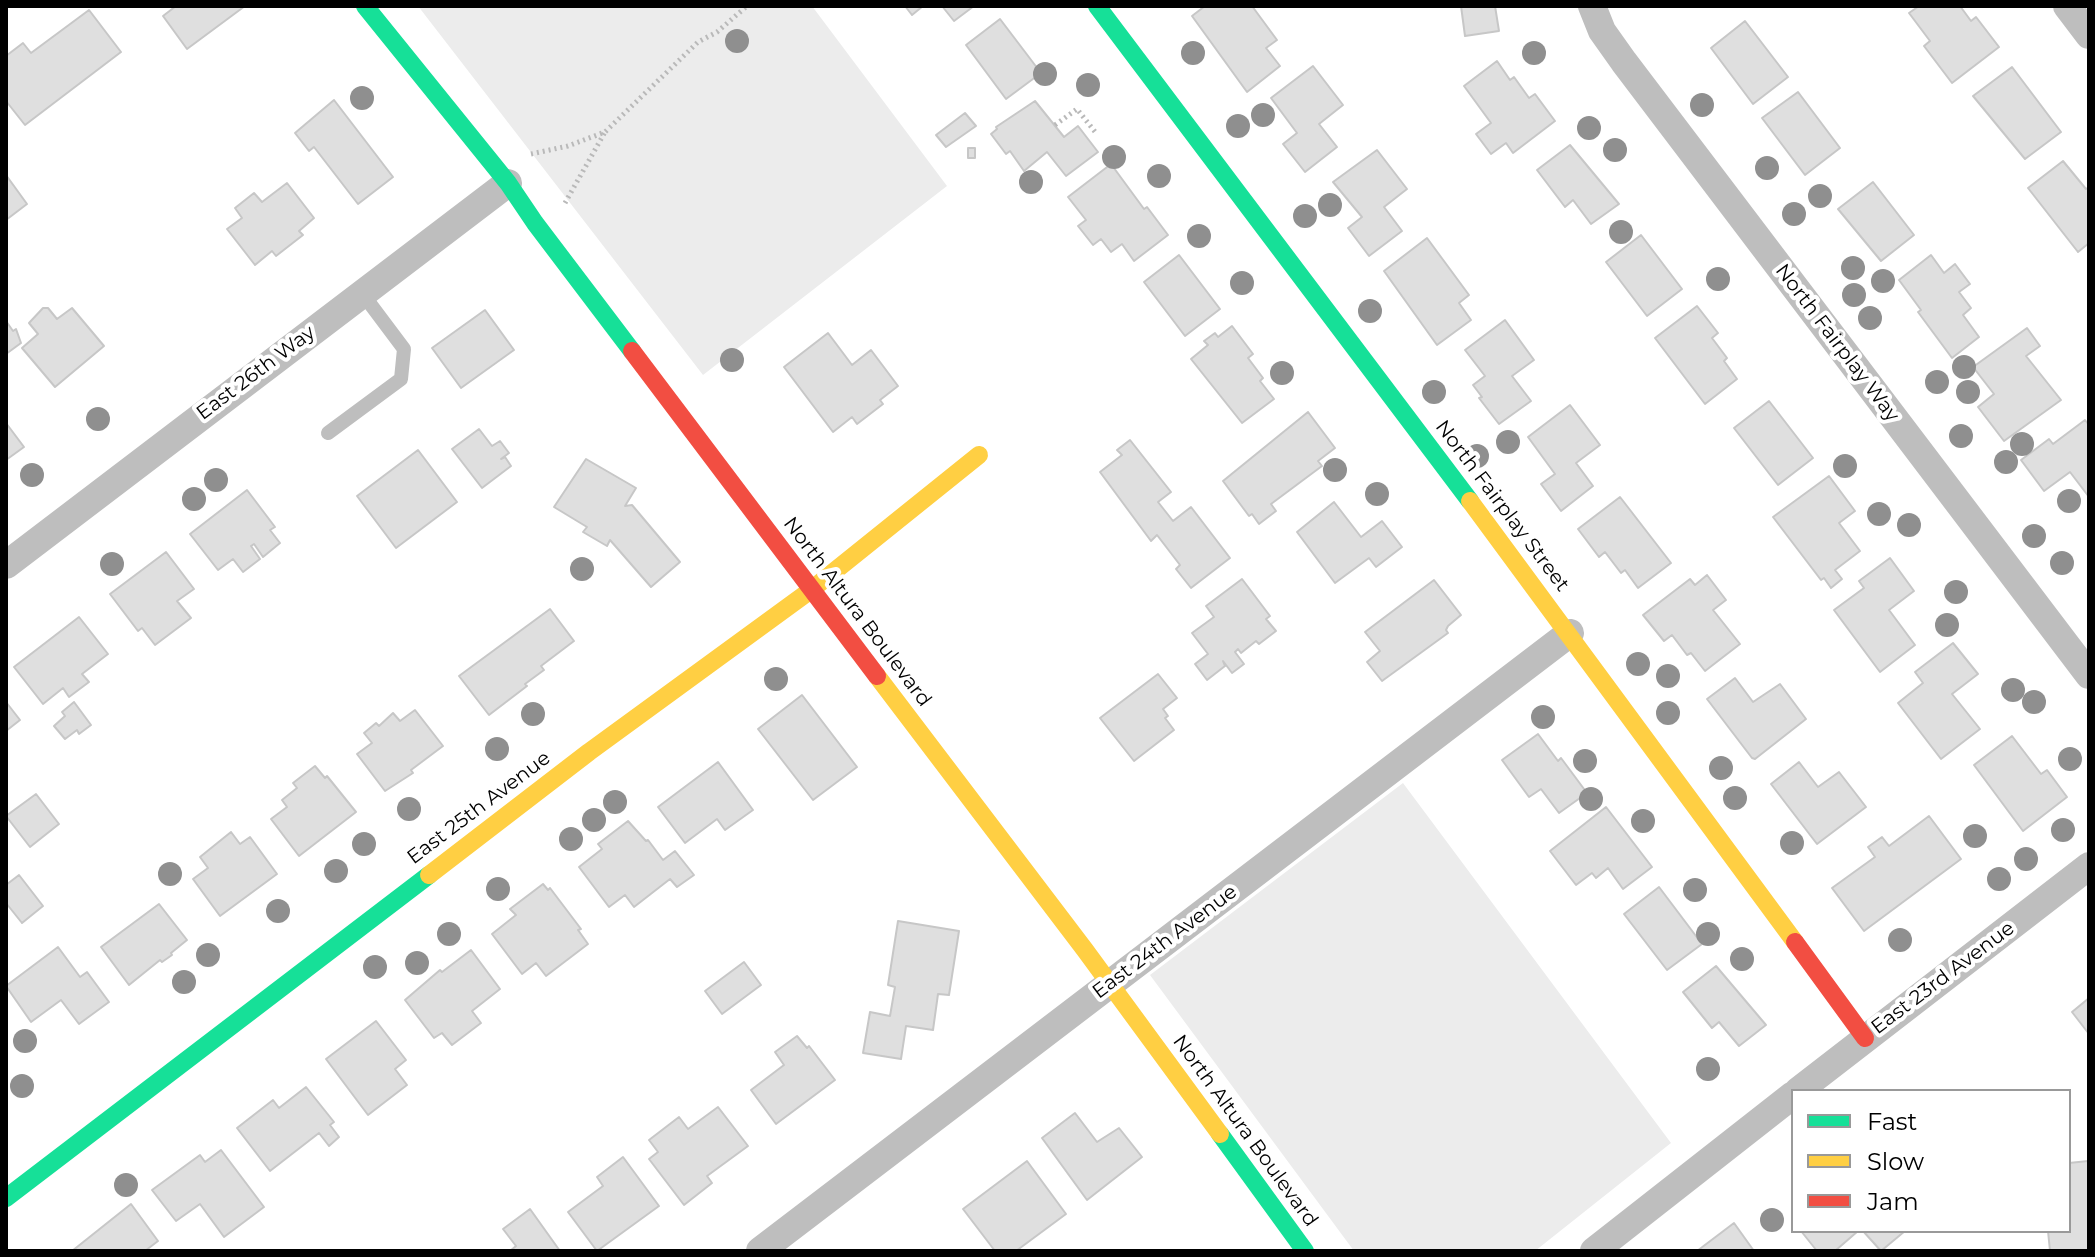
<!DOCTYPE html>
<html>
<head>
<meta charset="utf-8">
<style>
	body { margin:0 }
	#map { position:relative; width:2095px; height:1257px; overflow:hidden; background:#fff; font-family:Montserrat,sans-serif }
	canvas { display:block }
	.frame { position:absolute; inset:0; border:8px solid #000; pointer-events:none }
	.legend { position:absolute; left:1791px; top:1089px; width:280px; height:144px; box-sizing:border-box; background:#fff; border:2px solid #999; margin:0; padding:10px 14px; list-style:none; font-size:24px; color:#000 }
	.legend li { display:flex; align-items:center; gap:16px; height:40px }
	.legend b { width:40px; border:2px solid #999 }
</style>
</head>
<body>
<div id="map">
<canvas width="2095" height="1257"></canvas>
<div class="frame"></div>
<ul class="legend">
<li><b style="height:10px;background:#16e098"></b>Fast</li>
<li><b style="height:10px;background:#ffcf43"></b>Slow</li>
<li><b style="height:10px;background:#f24e42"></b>Jam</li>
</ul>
</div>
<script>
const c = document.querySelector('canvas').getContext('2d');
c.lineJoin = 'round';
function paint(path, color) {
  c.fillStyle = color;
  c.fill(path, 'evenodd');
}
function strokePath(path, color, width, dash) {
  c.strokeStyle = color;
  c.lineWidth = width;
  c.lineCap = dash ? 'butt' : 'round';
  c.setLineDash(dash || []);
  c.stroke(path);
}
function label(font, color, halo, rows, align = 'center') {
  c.font = font + ' Montserrat,sans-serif';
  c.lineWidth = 8;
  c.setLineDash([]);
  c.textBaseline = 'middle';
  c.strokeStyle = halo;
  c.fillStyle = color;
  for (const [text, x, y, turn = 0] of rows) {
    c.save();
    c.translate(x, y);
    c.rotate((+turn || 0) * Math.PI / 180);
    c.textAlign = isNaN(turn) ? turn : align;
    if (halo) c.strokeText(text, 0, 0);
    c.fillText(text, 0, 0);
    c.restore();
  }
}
paint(new Path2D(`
	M418 6H812L947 186 703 375Z
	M1403 783 1671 1143 1535 1251H1354L1150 975Z`), '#ececec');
const building = new Path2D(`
	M176 6H245L187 49 163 16Z
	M905 6H923L912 15Z
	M942 6H974L954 21Z
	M1205 6H1252L1277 40 1266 48 1280 66 1247 92 1192 16Z
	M1450 6H1495L1499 31 1465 36 1461 6Z
	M1919 6H1960L1971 21 1976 17 1999 47 1952 83 1924 46 1930 41 1909 13Z
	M89 10 121 52 25 125 6 101V56L23 43 31 53Z
	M1000 19 1041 73 1006 99 966 45Z
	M1745 21 1788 77 1753 104 1711 48Z
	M1497 61 1510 80 1514 77 1529 98 1535 94 1555 121 1513 153 1506 143 1491 154 1476 134 1491 123 1464 86Z
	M1313 66 1343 105 1319 124 1337 147 1305 172 1283 144 1297 133 1271 98Z
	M2012 67 2061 132 2025 159 1973 96Z
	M1798 92 1840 148 1805 175 1762 118Z
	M334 100 393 177 358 204 314 147 309 151 295 133Z
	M1035 101 1064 137 1078 126 1098 152 1066 176 1047 152 1024 171 1010 151 1006 154 991 134 997 129 996 127Z
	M965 113 976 126 946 147 936 135Z
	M1570 145 1619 204 1591 224 1573 200 1565 207 1537 170Z
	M968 148H975V158H968Z
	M1377 150 1407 189 1384 207 1402 231 1369 256 1348 228 1362 217 1333 182Z
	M2063 161 2086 189 2089 187V243L2078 252 2028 188Z
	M1111 164 1144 209 1147 207 1168 235 1134 261 1122 244 1111 252 1101 239 1093 245 1078 226 1086 220 1068 197Z
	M6 175 27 204 6 220Z
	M1873 182 1914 235 1881 261 1838 209Z
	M287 183 314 218 299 231 303 235 276 256 272 251 255 265 227 229 242 218 235 208 254 193 262 202Z
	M1641 235 1682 289 1647 316 1606 262Z
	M1427 238 1469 295 1459 303 1471 320 1437 345 1384 271Z
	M1179 255 1220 309 1185 336 1144 282Z
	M1931 255 1944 273 1955 264 1970 284 1959 292 1971 308 1963 315 1979 337 1952 358 1918 312 1921 310 1899 280Z
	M1697 306 1718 333 1712 338 1727 358 1724 361 1737 379 1705 404 1655 338Z
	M43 308H48L57 319 72 308 104 346 55 387 22 348 38 334 29 323Z
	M485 310 514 350 461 388 432 348Z
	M1505 320 1534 360 1512 376 1531 401 1499 424 1479 398 1482 397 1473 385 1485 376 1465 350Z
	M6 321 13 331 16 329 21 343 6 354Z
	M1232 326 1253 354 1248 358 1263 378 1260 381 1274 399 1242 423 1191 359 1208 345 1204 341 1215 333 1218 337Z
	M2027 328 2040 346 2026 356 2061 400 2004 441 1978 407 1994 394 1973 367Z
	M828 333 852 365 871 350 898 386 880 400 883 404 857 424 852 417 833 432 784 367Z
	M1769 401 1813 458 1778 485 1734 428Z
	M1570 405 1600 445 1576 463 1593 486 1561 511 1541 484 1555 474 1528 437Z
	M1308 412 1335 448 1318 461 1322 466 1271 504 1276 511 1259 524 1252 514 1249 516 1223 481Z
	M2085 420 2089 425V497L2070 472 2044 491 2021 460 2049 439 2053 444Z
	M6 423 24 447 6 460Z
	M479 429 492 446 500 441 509 453 501 459 505 457 511 466 482 488 452 449Z
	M1130 440 1171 492 1158 502 1173 521 1191 507 1230 558 1191 588 1176 569 1180 565 1157 535 1151 541 1100 472 1122 455 1117 450Z
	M418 450 457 502 396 548 357 496Z
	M586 459 636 488 625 506 632 505 680 562 651 587 610 540 607 546 583 532 587 527 554 507Z
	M1829 476 1855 511 1839 523 1860 551 1835 570 1842 579 1831 588 1824 578 1821 580 1773 517Z
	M247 490 275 527 270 530 280 543 263 557 254 544 251 546 260 559 243 572 233 559 218 570 190 534Z
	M1620 497 1671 563 1638 588 1625 570 1621 573 1605 552 1599 557 1578 529Z
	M1334 502 1361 537 1382 521 1402 547 1376 567 1369 558 1335 583 1297 532Z
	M166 552 194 589 177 601 191 618 155 645 142 628 138 631 110 594Z
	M1890 558 1914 591 1889 610 1915 645 1880 672 1834 610 1864 588 1859 581Z
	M1707 575 1726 600 1713 610 1740 644 1705 671 1691 653 1687 655 1672 635 1664 641 1643 615 1690 579 1695 585Z
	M1242 579 1270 616 1266 619 1276 631 1259 644 1256 641 1241 653 1238 649 1235 652 1244 664 1232 673 1223 661 1225 666 1207 680 1195 664 1208 654 1192 633 1214 617 1206 606Z
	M1434 580 1461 615 1448 626 1446 630 1448 633 1382 681 1367 662 1380 651 1365 632Z
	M550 609 574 641 541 666 544 670 525 684 527 686 489 715 459 676Z
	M79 617 108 654 82 674 89 682 69 697 63 688 43 704 14 667Z
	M1953 643 1978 674 1952 694 1980 729 1941 759 1898 703 1923 683 1915 672Z
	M1158 674 1177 698 1163 709 1168 716 1165 718 1174 730 1134 761 1100 718Z
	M1735 678 1753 702 1780 684 1806 719 1755 759 1752 758 1707 699Z
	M802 695 857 767 813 800 758 729Z
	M6 702 20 720 6 731Z
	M74 702 91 725 79 734 77 730 65 739 54 726 65 716 62 712Z
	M415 710 443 746 411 770 413 773 385 791 357 754 372 743 364 733 376 723 379 726 393 713 400 721Z
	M1538 734 1558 761 1561 758 1587 793 1559 813 1541 789 1529 797 1502 760Z
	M2012 736 2041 774 2047 770 2067 797 2023 831 1974 765Z
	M718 762 753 810 725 830 717 819 685 843 658 807Z
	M1799 762 1818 787 1839 772 1866 807 1817 844 1771 784Z
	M315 766 325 778 327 776 356 812 299 856 271 819 287 807 282 800 297 788 293 783Z
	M36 794 59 824 30 847 6 816Z
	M1606 807 1652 867 1623 889 1608 868 1596 878 1592 873 1576 885 1550 851Z
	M1929 816 1961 859 1864 931 1832 888 1875 857 1868 847 1882 837 1889 846Z
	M628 821 646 841 648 840 663 860 675 851 694 875 677 887 670 879 634 907 625 895 609 907 579 867 602 849 598 844Z
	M231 832 240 844 250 837 277 874 220 916 193 879 208 868 200 857Z
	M19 875 43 906 22 923 6 903V885Z
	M543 884 548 890 550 888 581 929 578 930 588 944 546 976 536 963 522 974 492 934 516 915 510 909Z
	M1659 887 1702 944 1667 970 1624 914Z
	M159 904 187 940 171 953 172 955 162 962 160 960 129 985 101 947Z
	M898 921 959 931 949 995 938 994 933 1030 906 1026 901 1059 863 1053 870 1012 890 1016 895 987 888 985Z
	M58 947 80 977 87 972 109 1002 79 1024 61 1000 31 1022 6 986Z
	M471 950 500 989 472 1011 481 1023 452 1045 442 1033 434 1038 405 1000 440 970 442 972Z
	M744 962 761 985 722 1014 705 991Z
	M1716 966 1766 1025 1739 1046 1719 1022 1712 1028 1683 992Z
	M2089 998V1034L2072 1012Z
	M376 1021 406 1060 395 1069 407 1085 368 1115 326 1059Z
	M797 1036 807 1048 809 1046 835 1080 776 1124 751 1090 784 1065 775 1052Z
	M306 1087 334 1122 330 1125 339 1137 329 1146 319 1133 270 1171 237 1128 273 1100 279 1108Z
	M718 1107 748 1146 707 1176 712 1183 684 1205 649 1159 658 1152 649 1140 679 1117 688 1129Z
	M1075 1113 1097 1142 1119 1128 1142 1157 1087 1200 1042 1138Z
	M221 1150 264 1207 224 1237 200 1204 176 1221 152 1190 200 1155 205 1162Z
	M623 1157 659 1206 597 1251 568 1212 603 1186 597 1177Z
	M1027 1161 1066 1214 1016 1251H995L963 1209Z
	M2088 1161 2089 1251H2050L2048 1231H2069V1163Z
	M131 1204 158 1241 145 1251H72Z
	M530 1209 560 1251H510L516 1246 503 1229Z
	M1734 1223 1754 1251H1697Z
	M1801 1231H1858L1835 1251H1817Z
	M1863 1231H1905L1881 1251Z`);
paint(building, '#dfdfdf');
strokePath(building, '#c7c7c7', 2);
strokePath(new Path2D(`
	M1055 125 1077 109 1096 133
	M531 154 568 146 605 132 698 42 717 32 747 6
	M565 203 605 132`), '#b9b9b9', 5, [2, 4]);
strokePath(new Path2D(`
	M328 433 401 379 404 349 362 293`), '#bebebe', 14);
strokePath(new Path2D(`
	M1592 6 1602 31 1624 62 2089 675
	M2067 6 2089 35
	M6 565 508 183
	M1798 1091 2089 866
	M760 1251 1570 633
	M1594 1251 1793 1095`), '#bebebe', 28);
strokePath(new Path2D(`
	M365 6 508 183 535 223 632 351
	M1097 6 1470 501
	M1220 1134 1305 1251
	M6 1198 429 875`), '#16e098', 18);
strokePath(new Path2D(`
	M1470 501 1795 942
	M877 676 1085 950 1220 1134
	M429 875 589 752 811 590 979 455`), '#ffcf43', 18);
strokePath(new Path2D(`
	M632 351 877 676
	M1795 942 1865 1038`), '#f24e42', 18);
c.fillStyle = '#8f8f8f';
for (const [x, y] of [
	[737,41],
	[1193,53],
	[1534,53],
	[1045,74],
	[1088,85],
	[362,98],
	[1702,105],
	[1263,115],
	[1238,126],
	[1589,128],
	[1615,150],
	[1114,157],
	[1767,168],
	[1159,176],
	[1031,182],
	[1820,196],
	[1330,205],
	[1794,214],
	[1305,216],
	[1621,232],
	[1199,236],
	[1853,268],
	[1718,279],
	[1883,281],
	[1242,283],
	[1854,295],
	[1370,311],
	[1870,318],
	[732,360],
	[1964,367],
	[1282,373],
	[1937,382],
	[1434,392],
	[1968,392],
	[98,419],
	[1961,436],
	[1508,442],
	[2022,444],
	[1477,456],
	[2006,462],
	[1845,466],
	[1335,470],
	[32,475],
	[216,480],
	[1377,494],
	[194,499],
	[2069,501],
	[1879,514],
	[1909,525],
	[2034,536],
	[2062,563],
	[112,564],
	[582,569],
	[1956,592],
	[1947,625],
	[1638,664],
	[1668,676],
	[776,679],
	[2013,690],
	[2034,702],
	[1668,713],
	[533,714],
	[1543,717],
	[497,749],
	[2070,759],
	[1585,761],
	[1721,768],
	[1735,798],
	[1591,799],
	[615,802],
	[409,809],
	[594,820],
	[1643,821],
	[2063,830],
	[1975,836],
	[571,839],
	[1792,843],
	[364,844],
	[2026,859],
	[336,871],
	[170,874],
	[1999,879],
	[498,889],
	[1695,890],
	[278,911],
	[449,934],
	[1708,934],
	[1900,940],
	[208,955],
	[1742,959],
	[417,963],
	[375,967],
	[184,982],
	[25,1041],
	[1708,1069],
	[22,1086],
	[126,1185],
	[1772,1220]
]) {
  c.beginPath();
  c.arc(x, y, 12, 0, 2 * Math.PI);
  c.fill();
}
label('20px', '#000', '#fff', [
	["North Fairplay Way",1837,343,53],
	["East 26th Way",256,373,-37],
	["North Fairplay Street",1502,506,53],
	["North Altura Boulevard",857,612,53],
	["East 25th Avenue",479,808,-37],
	["East 24th Avenue",1165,942,-37],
	["East 23rd Avenue",1943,978,-37],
	["North Altura Boulevard",1245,1131,54]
]);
</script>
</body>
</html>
